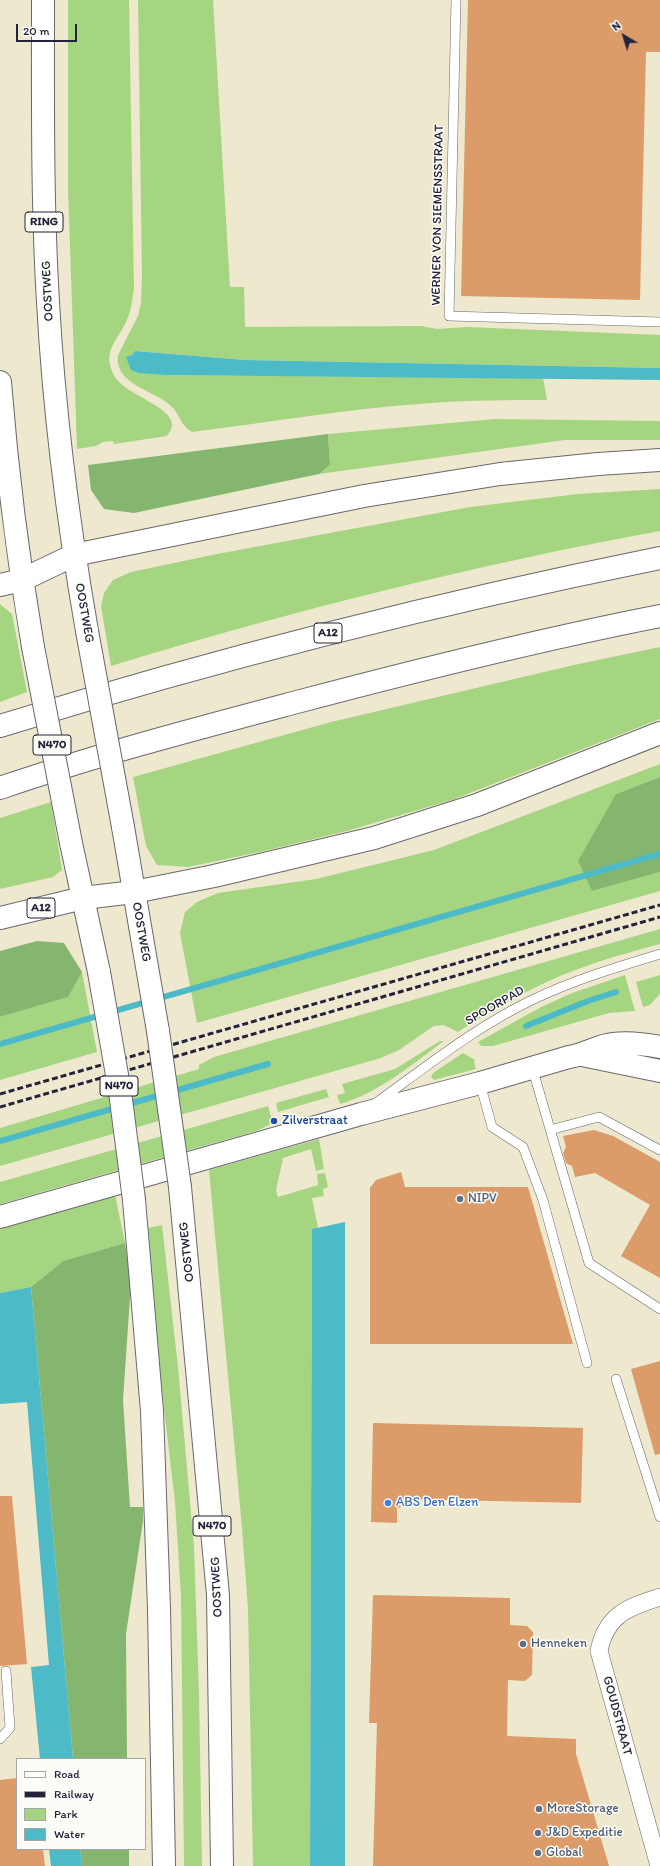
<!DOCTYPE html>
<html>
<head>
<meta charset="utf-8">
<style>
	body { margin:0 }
	#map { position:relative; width:660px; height:1866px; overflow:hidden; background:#ede8ce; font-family:Itim,sans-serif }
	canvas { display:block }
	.legend { position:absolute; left:16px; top:1758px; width:130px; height:92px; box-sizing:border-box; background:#fdfcf7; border:1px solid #a5a5ac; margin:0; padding:5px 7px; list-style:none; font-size:12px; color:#22223b }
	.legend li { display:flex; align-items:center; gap:8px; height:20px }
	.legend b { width:20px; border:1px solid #a5a5ac }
	.north { position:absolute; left:604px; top:16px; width:40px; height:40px; -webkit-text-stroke:3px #fdfcf7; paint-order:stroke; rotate:322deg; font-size:11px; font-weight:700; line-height:16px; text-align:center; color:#22223b }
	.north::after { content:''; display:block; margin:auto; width:14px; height:18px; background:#22223b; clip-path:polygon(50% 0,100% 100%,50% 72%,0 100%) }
	.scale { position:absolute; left:16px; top:24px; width:61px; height:18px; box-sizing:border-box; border:2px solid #22223b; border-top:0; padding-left:5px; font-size:12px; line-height:14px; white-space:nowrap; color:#22223b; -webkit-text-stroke:3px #fdfcf7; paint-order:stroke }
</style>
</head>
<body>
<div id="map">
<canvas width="660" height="1866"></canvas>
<ul class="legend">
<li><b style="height:5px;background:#fff"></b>Road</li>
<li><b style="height:5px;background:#22223b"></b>Railway</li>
<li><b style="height:11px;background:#a6d582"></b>Park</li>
<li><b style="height:11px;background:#4dbac7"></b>Water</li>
</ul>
<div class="north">N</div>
<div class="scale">20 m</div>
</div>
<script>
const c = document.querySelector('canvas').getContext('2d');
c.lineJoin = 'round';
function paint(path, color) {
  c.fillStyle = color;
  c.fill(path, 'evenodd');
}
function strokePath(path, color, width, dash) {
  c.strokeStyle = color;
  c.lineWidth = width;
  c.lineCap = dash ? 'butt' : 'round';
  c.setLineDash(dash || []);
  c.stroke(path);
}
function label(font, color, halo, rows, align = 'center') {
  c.font = font + ' Itim,sans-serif';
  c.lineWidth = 3;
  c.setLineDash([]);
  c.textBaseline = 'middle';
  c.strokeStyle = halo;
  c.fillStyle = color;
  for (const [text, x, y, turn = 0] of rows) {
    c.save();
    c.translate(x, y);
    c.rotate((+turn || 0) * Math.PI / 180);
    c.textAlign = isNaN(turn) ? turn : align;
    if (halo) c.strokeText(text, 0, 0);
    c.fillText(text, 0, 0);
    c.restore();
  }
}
paint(new Path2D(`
	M68 0H129L134 289C132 301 131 313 125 324 114 345 102 353 115 377 126 395 172 406 172 425 172 429 169 433 167 436L114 444 113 441 103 442 96 446 77 449 68 188Z
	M138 0H213L230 287H244L245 327 421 326 437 329 467 327 660 335V368L245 360 135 351 132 355 127 357 129 363 166 375 543 378 547 400C509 400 471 400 432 403 352 408 272 422 192 432 180 425 181 417 173 408 157 390 114 386 118 355L138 316 141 303 142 277Z
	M495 419 660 421V440H565L319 474 330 465 328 434Z
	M660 489V531C475 565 291 611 111 666L101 606 104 593 113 580 131 572 217 554 470 507 578 494Z
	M0 604 12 614 27 692 0 702Z
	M660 647V719L452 800 347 831 260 852 188 867 157 865 146 846 133 777 331 722 574 665Z
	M660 764V777L616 794 592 891 660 872V891L197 1023 180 933 185 912 197 902 218 893 316 879 434 850Z
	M51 802 62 870 53 877 0 889V818Z
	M660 929V944C639 950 618 955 598 962 548 978 502 1003 458 1032L444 1025 434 1026 399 1050 381 1058 0 1166V1128L199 1069V1065L214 1057Z
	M82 972 97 1052 0 1080V1017L67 997Z
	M625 975 635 1011 609 1013 493 1046H481L478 1042 541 1007 572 993Z
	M660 975V994L650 1005 643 1007 636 982Z
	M440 1041H444C411 1065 379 1093 340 1104L337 1095 345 1093 342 1084 395 1069Z
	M463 1053 475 1060 474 1063 476 1069 434 1080 431 1077 433 1073Z
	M326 1089 329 1097 278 1112 276 1103Z
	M268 1106 273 1123 256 1131 0 1204V1182Z
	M319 1139 324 1169 316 1171 311 1149 283 1158 276 1190 278 1197 318 1185 317 1174 325 1173 328 1187 323 1189 324 1196 312 1198 318 1228 312 1230 310 1866H253L248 1609 242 1528 209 1170Z
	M115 1195 125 1243 63 1261 31 1287 0 1293V1229Z
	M162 1225 178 1367 194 1547 199 1694 202 1866H184L181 1596 175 1502 160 1374 148 1228Z`), '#a6d582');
paint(new Path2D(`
	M328 434 330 465 319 474 134 513 104 509 91 490 88 465Z
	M660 777V872L592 891 578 861 616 794Z
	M37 941 64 943 82 972 68 997 0 1017V951Z
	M125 1243 131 1282 123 1400 130 1507H143V1521L126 1634 127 1759H73L31 1287 63 1261Z
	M80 1849H129V1866H82Z`), '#84b670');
paint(new Path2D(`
	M135 351 245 360 660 368V380L166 375 139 373 131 370 126 357 132 355Z
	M345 1222V1866H310L312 1229Z
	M31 1287 73 1759H40L31 1667 49 1665 27 1402 0 1404V1293Z
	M49 1849H80L82 1866H51Z`), '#4dbac7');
strokePath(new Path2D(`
	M526 1026 588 1001 616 992
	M0 1044 660 854
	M0 1141 268 1064`), '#4dbac7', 6);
paint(new Path2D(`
	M468 0H660V52H646L640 300 461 296Z
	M594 1130 613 1136 660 1162V1278L621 1256 650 1205 595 1173 575 1177 572 1166 566 1163 563 1153 566 1147 563 1136Z
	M401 1172 405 1187H528L573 1344H370V1188L376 1180Z
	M660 1361V1454L655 1455 631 1369Z
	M373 1423 583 1428 581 1503 401 1499 400 1508H397V1523L371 1522Z
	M0 1496H12L27 1664 0 1666Z
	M373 1595 510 1598V1625L527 1626 533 1632 532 1675 525 1681 508 1680 507 1736 576 1739V1754L609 1866H373L377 1723H369Z
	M17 1778V1849H43L45 1866H0V1780Z`), '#dc9c69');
const lane = new Path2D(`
	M456 0 449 316 660 322
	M532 1067 589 1263 660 1309
	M480 1083 492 1127 523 1147 543 1200 587 1363
	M376 1103C427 1066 477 1026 534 999 574 980 617 967 660 954
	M550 1130 599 1117 660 1150
	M616 1379 660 1517
	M0 1739 10 1728 6 1671`);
const street = new Path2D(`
	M659 1866 599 1651C606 1615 628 1607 660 1597`);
const secondary = new Path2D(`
	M582 1055 660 1071
	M0 1217 361 1114 480 1083 569 1057C584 1055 599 1045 613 1044 628 1042 645 1044 660 1047`);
const primary = new Path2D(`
	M43 0C43 101 42 202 48 302 54 412 68 522 87 631
	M0 382C7 471 18 559 33 647
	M123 827 158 1031
	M71 843 99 972
	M180 1187 218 1595 222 1866
	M134 1200 152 1411 159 1609 164 1866`);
const highway = new Path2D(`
	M0 585 22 580 74 555 364 496 500 474 598 464 660 460
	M0 726C217 659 437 603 660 558
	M0 788C96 755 195 729 293 703 414 671 537 640 660 616
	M0 918 83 898 134 892 214 876 374 838 477 805 660 733`);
strokePath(lane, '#69676e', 10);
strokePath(street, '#69676e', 18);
strokePath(secondary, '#69676e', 24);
strokePath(primary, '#69676e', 24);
strokePath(highway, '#69676e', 24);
strokePath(lane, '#fff', 9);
strokePath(street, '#fff', 17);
strokePath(secondary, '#fff', 22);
strokePath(primary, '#fff', 22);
strokePath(highway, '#fff', 22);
strokePath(new Path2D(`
	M0 1094 660 905
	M0 1107 660 917`), '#22223b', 3, [6, 3]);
const primaryBridge = new Path2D(`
	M87 631 123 827
	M33 647 71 843
	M99 972 120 1092 134 1200
	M158 1031 180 1187`);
strokePath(primaryBridge, '#69676e', 24, []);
strokePath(primaryBridge, '#fff', 22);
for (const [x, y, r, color] of [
	[274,1121,4,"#1a4fb4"],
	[460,1199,4,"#5c6f8a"],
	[388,1503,4,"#3f7fe0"],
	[523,1644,4,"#5c6f8a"],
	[539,1809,4,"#5c6f8a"],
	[538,1833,4,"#5c6f8a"],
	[538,1853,4,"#5c6f8a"]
]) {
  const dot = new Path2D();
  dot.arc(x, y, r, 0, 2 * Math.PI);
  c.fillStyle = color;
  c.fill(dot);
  strokePath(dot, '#fdfcf7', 1.5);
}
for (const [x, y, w] of [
	[44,222,38],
	[328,633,28],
	[52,745,38],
	[41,908,28],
	[119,1086,38],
	[212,1526,38]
]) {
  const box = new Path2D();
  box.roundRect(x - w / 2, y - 10, w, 20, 3);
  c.fillStyle = '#fdfcf7';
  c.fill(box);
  strokePath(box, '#22223b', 1);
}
label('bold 12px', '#22223b', null, [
	["RING",44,222],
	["A12",328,633],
	["N470",52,745],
	["A12",41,908],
	["N470",119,1086],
	["N470",212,1526]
]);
label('13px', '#22223b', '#fdfcf7', [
	["WERNER VON SIEMENSSTRAAT",438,215,-89],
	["OOSTWEG",48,291,-93],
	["OOSTWEG",84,613,80],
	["OOSTWEG",141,932,80],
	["SPOORPAD",495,1006,-30],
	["OOSTWEG",187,1252,-96],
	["OOSTWEG",217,1587,-93],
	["GOUDSTRAAT",617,1716,75]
]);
label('13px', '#164399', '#fdfcf7', [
	["Zilverstraat",282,1121]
], 'left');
label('13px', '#4e5e75', '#fdfcf7', [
	["NIPV",468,1199],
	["Henneken",531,1644],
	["MoreStorage",547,1809],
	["J&D Expeditie",546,1833],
	["Global",546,1853]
], 'left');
label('13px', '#366cbe', '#fdfcf7', [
	["ABS Den Elzen",396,1503]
], 'left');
</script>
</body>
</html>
